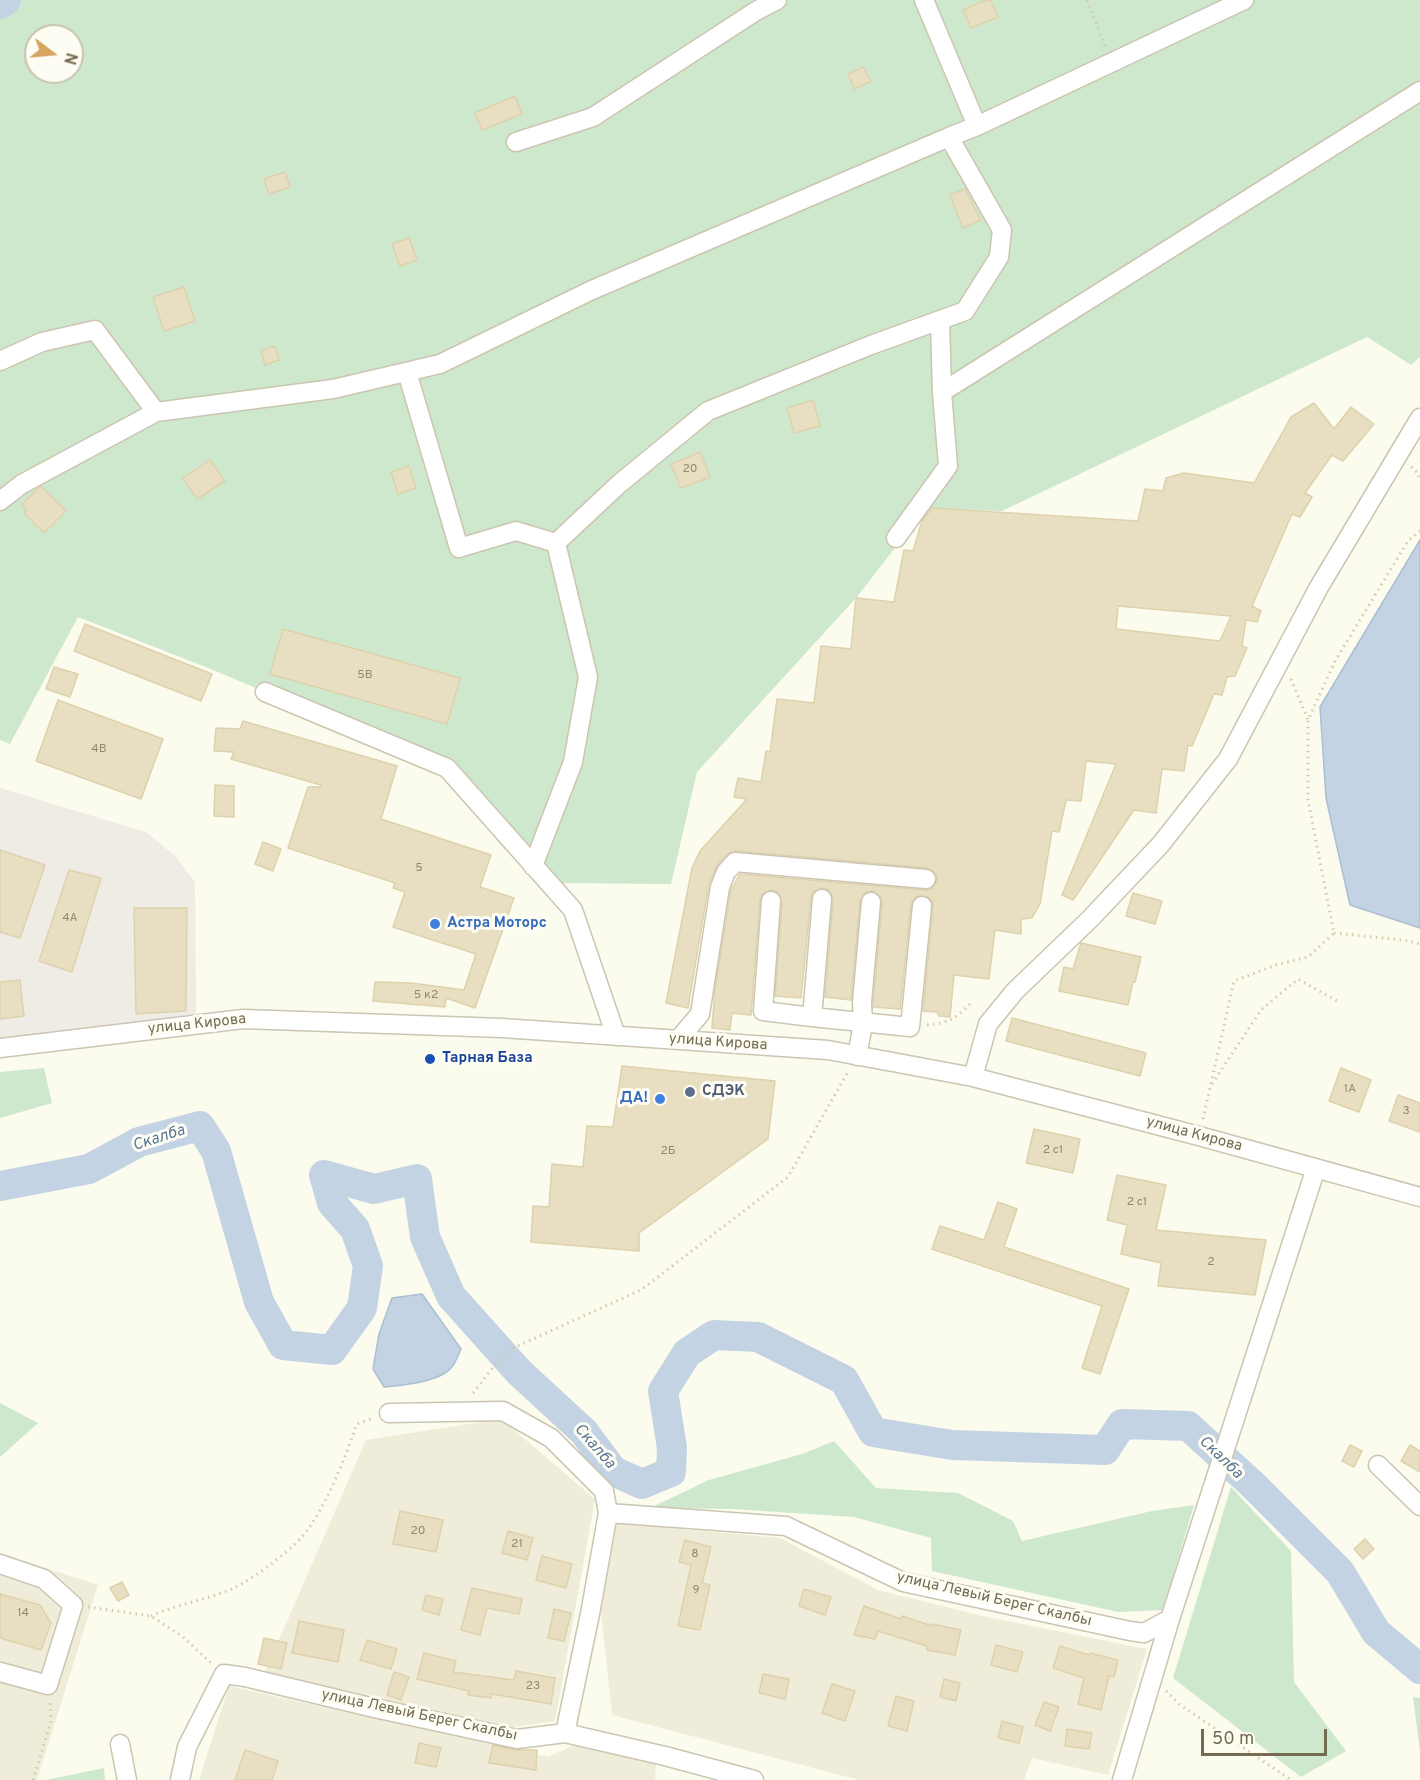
<!DOCTYPE html>
<html>
<head>
<meta charset="utf-8">
<style>
	body { margin:0 }
	#map { position:relative; width:1420px; height:1780px; overflow:hidden; background:#fbfbee; font-family:Overpass,sans-serif }
	canvas { display:block }
	.north { position:absolute; left:24px; top:24px; width:60px; height:60px; box-sizing:border-box; background:#fefdf4; border:2px solid #c7c3b3; border-radius:50%; rotate:106deg; font-size:16px; font-weight:700; line-height:24px; text-align:center; color:#756b52 }
	.north::after { content:''; display:block; margin:auto; width:21px; height:27px; background:#d6a562; clip-path:polygon(50% 0,100% 100%,50% 72%,0 100%) }
	.scale { position:absolute; left:1201px; top:1729px; width:126px; height:27px; box-sizing:border-box; border:3px solid #756b52; border-top:0; padding-left:8px; font-size:18px; line-height:21px; white-space:nowrap; color:#756b52; -webkit-text-stroke:4px #fefdf4; paint-order:stroke }
</style>
</head>
<body>
<div id="map">
<canvas width="1420" height="1780"></canvas>
<div class="north">N</div>
<div class="scale">50 m</div>
</div>
<script>
const c = document.querySelector('canvas').getContext('2d');
c.lineJoin = 'round';
function paint(path, color) {
  c.fillStyle = color;
  c.fill(path, 'evenodd');
}
function strokePath(path, color, width, dash) {
  c.strokeStyle = color;
  c.lineWidth = width;
  c.lineCap = dash ? 'butt' : 'round';
  c.setLineDash(dash || []);
  c.stroke(path);
}
function label(font, color, halo, rows, align = 'center') {
  c.font = font + ' Overpass,sans-serif';
  c.lineWidth = 6;
  c.setLineDash([]);
  c.textBaseline = 'middle';
  c.strokeStyle = halo;
  c.fillStyle = color;
  for (const [text, x, y, turn = 0] of rows) {
    c.save();
    c.translate(x, y);
    c.rotate((+turn || 0) * Math.PI / 180);
    c.textAlign = isNaN(turn) ? turn : align;
    if (halo) c.strokeText(text, 0, 0);
    c.fillText(text, 0, 0);
    c.restore();
  }
}
paint(new Path2D(`
	M501 1419 595 1499 555 1721 510 1728 265 1672 366 1440Z
	M615 1523 780 1538 878 1590 987 1617 1147 1649 1108 1775 1032 1758 1024 1780H859L612 1715 601 1612Z
	M0 1553 98 1585 37 1780H0Z
	M229 1686 548 1757 577 1744 656 1764 655 1780H199Z`), '#efedda');
paint(new Path2D(`
	M0 788 146 832 176 857 195 882 196 1017 0 1042Z`), '#eeece5');
paint(new Path2D(`
	M6 0H1420V357L1411 365 1367 337 1002 511 926 508 856 598 697 772 671 884 554 883 447 768 213 670 78 617 10 744 0 740V4ZM36 36H72V72H36Z
	M44 1068 52 1103 0 1118V1072Z
	M0 1403 38 1423 0 1457Z
	M834 1441 876 1488 958 1493 1013 1521 1022 1541 1152 1511 1194 1505 1163 1610 1118 1612 932 1571 931 1538 854 1517 733 1509 650 1508 709 1480 802 1454Z
	M1231 1487 1291 1551 1294 1682 1346 1751 1301 1777 1173 1678Z
	M1413 1697 1420 1698V1751Z
	M104 1768 105 1780H46Z`), '#cee8cd');
const water = new Path2D(`
	M1420 540V928L1350 905 1326 798 1320 707Z
	M422 1294 461 1349C457 1358 454 1368 445 1373 431 1382 401 1386 384 1387L373 1369 379 1334 392 1298Z`);
paint(water, '#c4d3e3');
strokePath(water, '#abbfd4', 1.5);
strokePath(new Path2D(`
	M0 4 6 0
	M0 1186 89 1169 139 1142 200 1126 216 1151 259 1302 283 1345 332 1350 362 1308 368 1266 355 1229 332 1203 324 1175 374 1189 417 1179 425 1237 451 1296 519 1372 584 1432 613 1471 642 1484 671 1472 672 1448 663 1391 687 1353 714 1335 758 1337 844 1380 873 1432 952 1445 1105 1450 1122 1424 1188 1426 1252 1484 1340 1572 1376 1632 1420 1669`), '#c4d3e3', 30);
const building = new Path2D(`
	M985 0H991L998 17 971 28 963 10Z
	M863 67 871 81 855 89 848 74Z
	M515 96 522 114 482 130 475 113Z
	M285 172 290 187 269 194 264 179Z
	M965 189 981 220 963 228 950 195Z
	M409 238 417 260 400 266 392 244Z
	M184 287 195 321 164 331 153 297Z
	M275 346 279 360 265 365 261 351Z
	M813 400 820 426 794 433 787 408Z
	M1314 403 1334 429 1351 407 1374 424 1343 461 1332 455 1305 493 1312 497 1300 517 1292 514 1252 606 1261 611 1257 622 1246 620 1242 646 1247 648 1235 676 1227 677 1222 695 1214 694 1192 746 1188 745 1184 771 1162 769 1156 813 1134 810 1073 900 1062 895 1116 764 1086 761 1081 801 1066 800 1059 832 1052 831 1040 904 1032 918 1021 919V934L995 930 989 979 954 975 950 1017 939 1016 937 1012 923 1011 933 907 932 901 928 897 917 896 911 904 900 1009 873 1007 882 903 881 897 873 891 866 892 860 901 851 1000 825 997 833 900 829 890 822 888 813 892 811 898 801 998 775 996 782 902 778 892 771 890 762 894 760 900 751 1015 732 1013 730 1030 712 1028 715 989 731 890 740 874 925 890 931 889 937 881 936 874 927 868 736 851 727 854 718 864 709 883 688 1008 666 1003 692 868 700 851 747 799 734 797 738 778 761 782 766 751 770 752 777 699 814 703 821 646 851 649 856 598 894 602 904 550 913 551 922 521 932 508 1138 521 1145 489 1163 491 1166 478 1184 473 1254 483 1291 417ZM1118 606 1231 616 1220 641 1116 629Z
	M700 452 710 477 681 488 671 464Z
	M210 460 225 481 197 499 183 478Z
	M409 466 416 488 398 494 391 472Z
	M41 486 66 511 44 533 24 513 27 509 22 504Z
	M85 624 212 674 201 701 74 651Z
	M283 629 460 678 447 724 270 674Z
	M54 667 78 674 70 697 46 689Z
	M58 700 163 739 141 799 36 761Z
	M243 721 397 766 381 819 491 855 480 887 514 898 475 1008 446 998 445 1007 373 1001 375 982 412 983 464 990 476 954 393 927 405 892 393 888 395 883 288 848 308 787H320L321 785 231 759 234 752 214 751 216 728 240 729Z
	M215 785 234 786V817L214 816Z
	M263 842 281 849 273 871 255 864Z
	M0 850 45 865 20 938 0 932Z
	M69 870 101 878 72 972 39 961Z
	M1133 893 1162 901 1155 924 1126 916Z
	M134 908H187L186 1011 136 1014Z
	M1081 943 1141 957 1135 982H1133L1128 1005 1059 991 1064 967 1073 969Z
	M20 980 24 1016 0 1019V982Z
	M1012 1018 1146 1053 1140 1076 1006 1041Z
	M622 1066 775 1081 768 1139 639 1233V1251L531 1242 533 1206 549 1207 552 1164 583 1167 587 1126 613 1127Z
	M1341 1068 1371 1080 1359 1112 1329 1101Z
	M1398 1095 1420 1103V1132L1389 1121Z
	M1034 1129 1080 1139 1073 1173 1026 1163Z
	M1117 1175 1166 1185 1156 1230 1266 1240 1255 1295 1158 1286 1161 1263 1121 1254 1127 1225 1107 1220Z
	M998 1202 1017 1209 1004 1247 1129 1289 1100 1374 1082 1368 1102 1306 932 1249 940 1226 984 1240Z
	M1350 1445 1362 1451 1354 1467 1342 1461Z
	M1410 1445 1420 1451V1472L1401 1461Z
	M400 1511 443 1520 436 1552 393 1544Z
	M508 1531 533 1538 527 1560 502 1553Z
	M1365 1539 1374 1549 1363 1559 1354 1549Z
	M685 1540 711 1547 702 1583 710 1585 700 1630 678 1626 691 1565 679 1562Z
	M542 1556 572 1564 566 1588 536 1580Z
	M122 1582 129 1595 118 1601 110 1588Z
	M472 1588 522 1599 519 1614 487 1608 480 1635 461 1630Z
	M804 1589 831 1597 825 1615 799 1606Z
	M0 1594 40 1605 51 1623 41 1650 0 1638Z
	M426 1595 443 1599 439 1615 422 1610Z
	M864 1606 901 1619 902 1616 932 1626V1624L961 1630 955 1655 927 1650V1646L878 1631 875 1639 854 1635Z
	M554 1609 571 1613 564 1641 548 1638Z
	M299 1621 344 1630 338 1662 292 1653Z
	M264 1638 287 1643 281 1669 258 1664Z
	M367 1640 397 1649 391 1669 360 1660Z
	M996 1645 1023 1652 1017 1672 991 1665Z
	M1060 1646 1089 1655 1090 1653 1118 1660 1114 1677 1109 1676 1101 1710 1078 1704 1084 1678 1053 1668Z
	M424 1653 456 1661 453 1672 514 1680 516 1671 555 1678 551 1704 492 1694 491 1698 468 1695 469 1691 417 1679Z
	M394 1672 409 1677 401 1700 387 1695Z
	M763 1674 789 1679 785 1699 759 1693Z
	M944 1679 960 1683 956 1701 940 1697Z
	M832 1684 855 1691 845 1721 822 1713Z
	M896 1696 914 1701 907 1731 888 1726Z
	M1044 1702 1059 1707 1050 1731 1035 1725Z
	M1002 1721 1023 1727 1019 1743 998 1738Z
	M1067 1729 1092 1733 1089 1749 1065 1746Z
	M419 1743 441 1748 436 1767 415 1763Z
	M493 1745 515 1750H537L536 1770 489 1763Z
	M245 1750 278 1761 272 1780H235Z`);
paint(building, '#e8dfc3');
strokePath(building, '#ded1ab', 1.5);
const minor = new Path2D(`
	M924 0 977 126
	M516 142 593 117 756 11 777 0
	M0 361 42 342 95 330 156 412
	M407 372 459 548 516 531 556 543 588 677 573 762 533 866
	M942 392 1420 91
	M0 501 22 484 156 412 333 389 440 364 592 290 949 137 977 126 1244 0
	M896 538 948 466 942 392 940 320
	M556 543 619 484 708 411 871 345 965 311 999 257 1002 230 949 137
	M265 692 447 768 573 910 616 1036
	M822 899 812 1017 910 1027 922 906
	M771 901 763 1011 812 1017
	M678 1040 700 1014 720 887 726 872 735 862 926 879
	M0 1048 243 1019 502 1028 828 1050 973 1077 1199 1136 1420 1197
	M857 1056 863 1024 862 1002 871 902
	M973 1077 988 1024 1015 991 1090 919 1161 844 1228 759 1319 587 1420 418
	M389 1413 503 1411 551 1438 604 1491 608 1513
	M1378 1465 1420 1506
	M0 1564 44 1579 73 1605 48 1685 0 1672
	M565 1733 665 1756 754 1780
	M120 1744 127 1780
	M180 1780 187 1747 224 1674 245 1677 370 1707 517 1739 565 1733 590 1614 608 1513 786 1526 903 1582 1130 1631 1144 1633 1170 1619 1316 1168
	M1122 1780 1170 1619`);
strokePath(minor, '#cbc5b1', 21);
strokePath(new Path2D(`
	M1087 0 1106 48
	M1411 467 1418 473 1420 479
	M1291 679 1308 720
	M1334 933 1403 940 1420 944
	M927 1025C949 1023 955 1019 970 1004
	M1212 1084 1261 1010 1298 979 1337 1001
	M1203 1119 1234 981 1276 965 1308 957 1334 933 1308 800V720L1335 661 1408 541 1420 531
	M473 1393 498 1361 513 1348 641 1290 788 1177 849 1070
	M88 1607 151 1616 183 1637 211 1663
	M151 1616C177 1604 207 1600 234 1588 254 1578 296 1548 309 1528 330 1497 344 1460 357 1424L373 1418
	M1166 1691 1179 1704 1291 1780
	M33 1780 51 1721 50 1701`), '#d3c9ab', 3, [1.5, 4.5]);
strokePath(minor, '#fff', 18);
for (const [x, y, r, color] of [
	[435,924,6,"#3f7fe0"],
	[430,1059,6,"#1a4fb4"],
	[690,1092,6,"#5c6f8a"],
	[660,1099,6,"#3f7fe0"]
]) {
  const dot = new Path2D();
  dot.arc(x, y, r, 0, 2 * Math.PI);
  c.fillStyle = color;
  c.fill(dot);
  strokePath(dot, '#fefdf4', 2);
}
label('12px', '#92886e', null, [
	["20",690,470],
	["5В",365,676],
	["4В",99,750],
	["5",419,869],
	["4А",70,919],
	["5 к2",426,996],
	["1А",1350,1090],
	["3",1406,1112],
	["2 с1",1053,1151],
	["2Б",668,1152],
	["2 с1",1137,1203],
	["2",1211,1263],
	["20",418,1532],
	["21",517,1545],
	["8",695,1555],
	["9",696,1591],
	["14",23,1614],
	["23",533,1687]
]);
label('bold 15px', '#366cbe', '#fefdf4', [
	["Астра Моторс",447,924],
	["ДА!",648,1099,"right"]
], 'left');
label('15px', '#756b52', '#fefdf4', [
	["улица Кирова",197,1025,-6],
	["улица Кирова",718,1043,4],
	["улица Кирова",1194,1135,15],
	["улица Левый Берег Скалбы",994,1600,13],
	["улица Левый Берег Скалбы",419,1716,12]
]);
label('bold 15px', '#164399', '#fefdf4', [
	["Тарная База",442,1059]
], 'left');
label('bold 15px', '#4e5e75', '#fefdf4', [
	["СДЭК",702,1092]
], 'left');
label('italic 16px', '#597799', '#fefdf4', [
	["Скалба",159,1139,-18],
	["Скалба",594,1447,49],
	["Скалба",1220,1458,44]
]);
</script>
</body>
</html>
